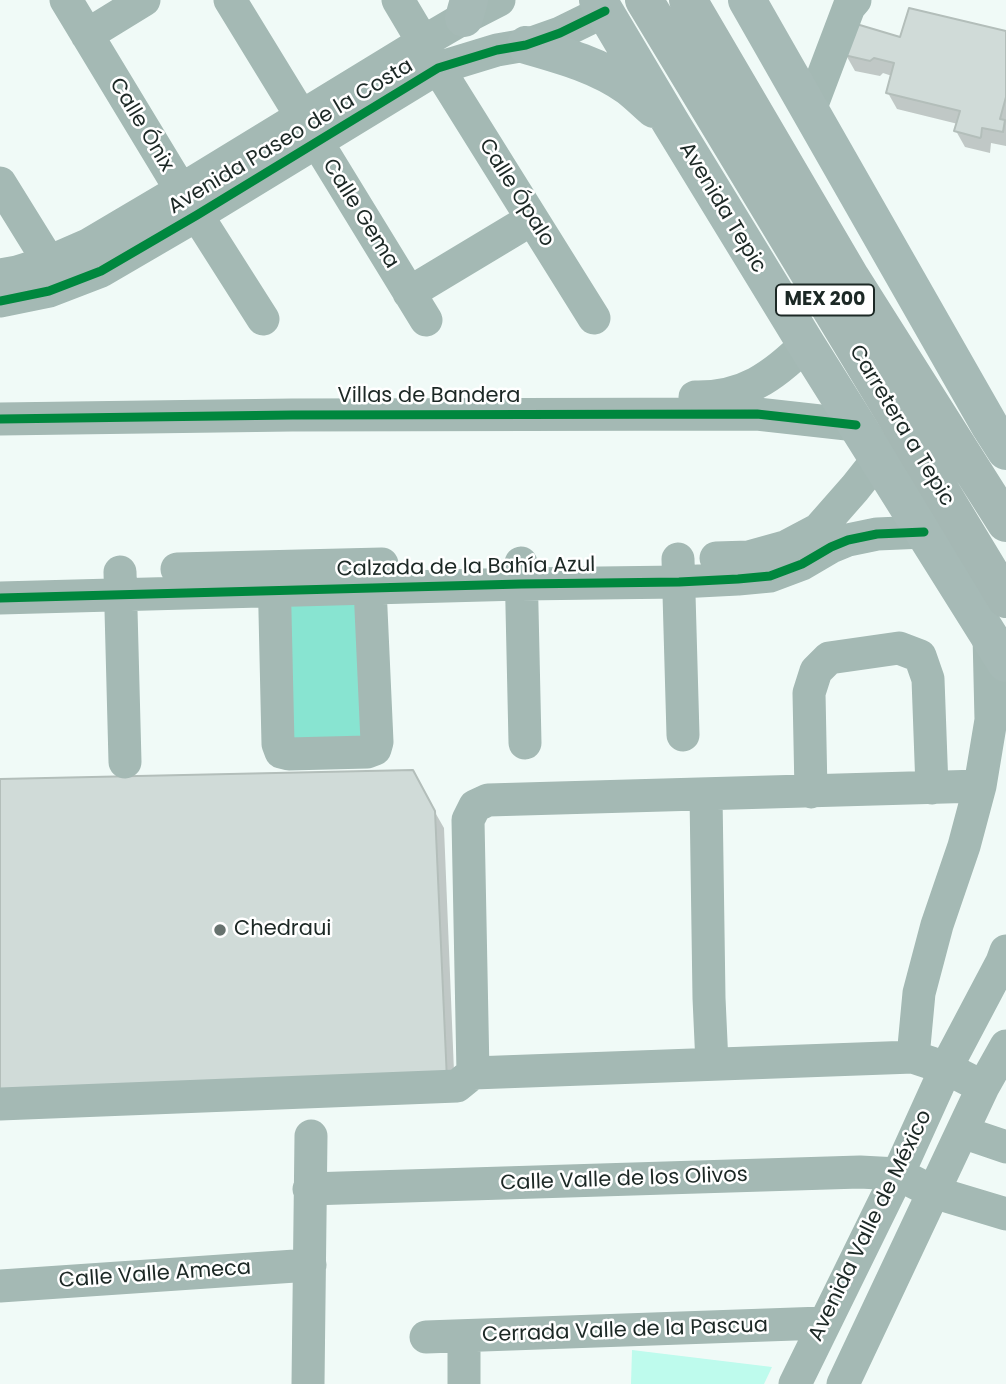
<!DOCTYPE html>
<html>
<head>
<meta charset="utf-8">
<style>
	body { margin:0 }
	canvas { display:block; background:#f0faf7 }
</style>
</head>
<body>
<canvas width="1006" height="1384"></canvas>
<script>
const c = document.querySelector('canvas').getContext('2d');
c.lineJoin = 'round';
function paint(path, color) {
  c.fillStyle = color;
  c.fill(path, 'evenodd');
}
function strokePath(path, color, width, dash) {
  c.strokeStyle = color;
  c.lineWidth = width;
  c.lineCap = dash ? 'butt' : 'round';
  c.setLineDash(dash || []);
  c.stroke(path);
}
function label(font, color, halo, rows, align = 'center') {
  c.font = font + ' Poppins,sans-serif';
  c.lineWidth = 5;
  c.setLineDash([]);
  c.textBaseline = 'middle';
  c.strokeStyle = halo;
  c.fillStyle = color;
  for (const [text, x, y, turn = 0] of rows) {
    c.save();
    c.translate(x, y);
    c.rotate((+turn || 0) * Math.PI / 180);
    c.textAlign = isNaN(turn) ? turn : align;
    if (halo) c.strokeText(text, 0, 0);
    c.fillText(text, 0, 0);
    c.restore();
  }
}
paint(new Path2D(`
	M632 1350 772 1367 764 1384H631Z`), '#befbed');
paint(new Path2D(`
	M360 603 366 740 287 742 282 606Z`), '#88e4d1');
paint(new Path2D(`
	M1006 32V146L991 143 990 153 965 147 956 131 958 124 897 109 888 93 892 76 883 73 880 76 855 71 846 55 901 39Z
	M412 772 444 828 455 1096 0 781Z`), '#0003');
const building = new Path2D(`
	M909 8 1006 31V97L1000 119 1005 120 1003 132 982 128 981 137 980 138 954 131 960 111 886 93 894 63 874 58 870 61 844 55 853 23 900 37Z
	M413 770 435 811 447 1080 0 1097V779Z`);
paint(building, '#d0dbd8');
strokePath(building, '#b3beba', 2);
strokePath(new Path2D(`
	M66 0 181 190 263 319
	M230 0 426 320
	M398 0 423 42
	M87 35 144 0
	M438 68 594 318
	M810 110 849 7 855 0
	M0 183 49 262
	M0 275 17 272 49 262 88 245 181 190 423 42 464 18 499 0
	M409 293 532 219
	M0 301 49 291 101 271 197 215 438 68 497 50 526 45 560 33 605 11
	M695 397C743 398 773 377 806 344
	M0 419 292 415 757 414 856 425
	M716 558 749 557 785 547 819 529 855 488 878 459
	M678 559 683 735
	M521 563 525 743
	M177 569 382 564
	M274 569 278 744 281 752 289 754 367 752 375 749 377 742 370 587
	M120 572 125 762
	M0 598 521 584 679 582 738 579 770 576 802 564 831 547 848 540 877 534 924 532
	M811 792 809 693 816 671 829 658 899 648 920 656 928 679 932 788
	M706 795 709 998 712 1064
	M913 1057 919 993 937 925 964 846 980 786 991 720 989 635
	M473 1073 468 820 475 806 488 800 980 786
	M0 1104 457 1086 473 1073 913 1057 946 1068 983 1087
	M962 1132 1006 1147
	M309 1189 860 1172 898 1174 933 1192 1006 1214
	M0 1286 310 1265
	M426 1337 823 1323
	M308 1384 311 1136
	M464 1384V1336
	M795 1384 898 1174 946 1068 1002 962 1006 951
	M843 1384 983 1087 1006 1046`), '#a4b9b4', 33);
strokePath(new Path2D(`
	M598 0 671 123 806 344 1006 663
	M747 0 990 426 1006 451
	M464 18 469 0
	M526 45C561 55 598 65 629 87 638 94 646 102 654 109`), '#a6bab6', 38);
strokePath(new Path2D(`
	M644 0 1006 599
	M688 0 851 278 1006 523`), '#a5b8b4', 38);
strokePath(new Path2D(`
	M0 301 49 291 101 271 197 215 438 68 497 50 526 45 560 33 605 11
	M0 419 292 415 757 414 856 425
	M0 598 521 584 679 582 738 579 770 576 802 564 831 547 848 540 877 534 924 532`), '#00873e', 9);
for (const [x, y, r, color] of [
	[220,930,7,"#66726e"]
]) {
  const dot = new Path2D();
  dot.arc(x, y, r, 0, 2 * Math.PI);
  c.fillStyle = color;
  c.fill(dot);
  strokePath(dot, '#fff', 2.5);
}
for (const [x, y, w] of [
	[825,300,98]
]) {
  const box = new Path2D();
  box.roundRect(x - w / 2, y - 15.5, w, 31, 5);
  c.fillStyle = '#fff';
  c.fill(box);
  strokePath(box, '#1c2825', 2);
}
label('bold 19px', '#1c2825', null, [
	["MEX 200",825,300]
]);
label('21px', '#1c2825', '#fff', [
	["Calle Ónix",141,125,59],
	["Avenida Paseo de la Costa",291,137,-31],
	["Calle Ópalo",516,193,58],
	["Avenida Tepic",722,208,59],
	["Calle Gema",360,214,58],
	["Villas de Bandera",429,397],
	["Carretera a Tepic",901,426,59],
	["Calzada de la Bahía Azul",466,568,-1],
	["Calle Valle de los Olivos",624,1180,-2],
	["Avenida Valle de México",871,1226,-64],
	["Calle Valle Ameca",155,1275,-4],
	["Cerrada Valle de la Pascua",625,1331,-2]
]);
label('21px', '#1c2825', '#fff', [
	["Chedraui",234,930]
], 'left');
</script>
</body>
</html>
